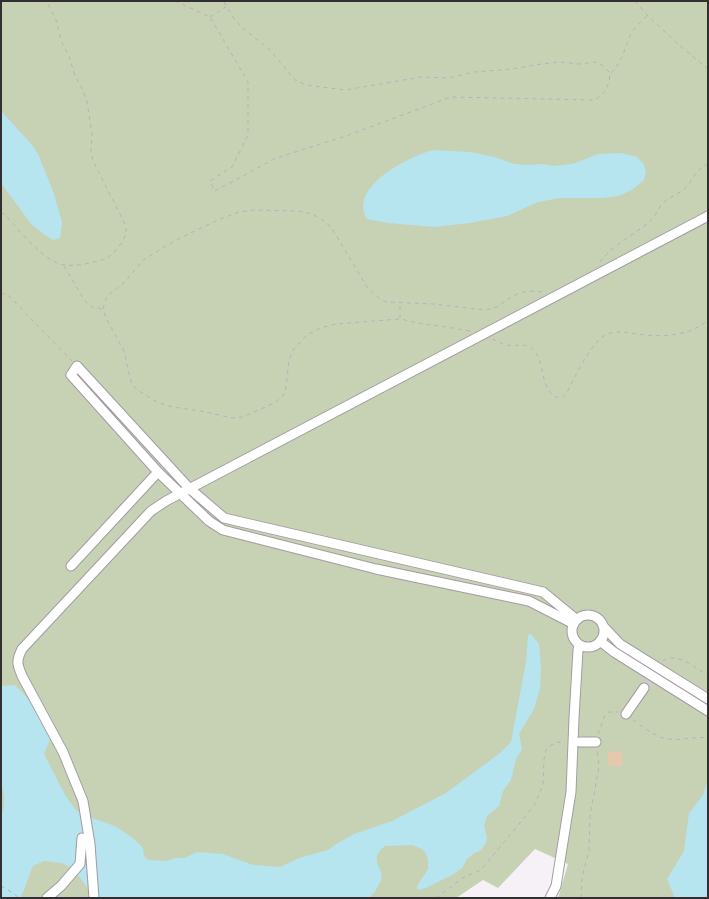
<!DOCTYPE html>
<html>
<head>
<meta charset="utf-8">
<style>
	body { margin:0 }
	#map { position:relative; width:709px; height:899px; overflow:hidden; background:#f6f0f7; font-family:"Alegreya Sans",sans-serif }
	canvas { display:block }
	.frame { position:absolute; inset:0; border:2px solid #312f32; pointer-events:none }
</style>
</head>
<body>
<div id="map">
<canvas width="709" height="899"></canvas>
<div class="frame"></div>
</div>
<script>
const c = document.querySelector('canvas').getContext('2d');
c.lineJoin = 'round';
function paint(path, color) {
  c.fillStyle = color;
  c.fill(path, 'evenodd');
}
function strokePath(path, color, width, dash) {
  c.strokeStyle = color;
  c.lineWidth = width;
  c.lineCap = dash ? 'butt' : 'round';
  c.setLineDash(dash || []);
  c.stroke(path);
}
paint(new Path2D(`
	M1 1H708V898H558L568 864 535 849 498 888 483 880 456 898H1Z`), '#c7d2b5');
paint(new Path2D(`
	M1 111 33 146 39 156 54 194 62 222 60 238 53 240 45 235 31 224 1 183Z
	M433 150 471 152 494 157 515 164 530 165 544 164 552 166 572 164 598 154 621 153 637 157 643 163 646 171 644 180 632 190 618 196 603 198H560L538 202 507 216 470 223 434 227 388 223 367 219C348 186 409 157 433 150Z
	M531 634 539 644 541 668 540 688 534 709 519 734 522 749 516 759 511 780 503 791 499 806 487 816 484 826 487 837 486 843 481 850 473 854 467 859 462 868 454 874 426 888 418 890 417 886 428 869V859L425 852 422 849 412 845 385 846C373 855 376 862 382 873L381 875 382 879 374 893 368 898H98L85 885 74 869 68 866 61 863 44 861 33 866C28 877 26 888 20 898H1V816C6 804 4 794 1 783V685L5 686 15 685 53 725 54 735 49 742 44 754 65 795 76 810 92 818 115 826 133 838 143 848 144 856 149 860 167 861 175 858H185L197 852 223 854 253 865 280 867 299 858 328 850 338 843 354 834 392 821 446 793 500 753 511 742 526 662 528 635Z
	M708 780V898H675L667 879 684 851 689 813 703 795Z`), '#b6e4ef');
paint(new Path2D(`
	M622 751 623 765 609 766 607 752Z`), '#e6c9ad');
strokePath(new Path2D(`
	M644 688 660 666`), '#cfc9d0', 9, [9, 4.5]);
const minor = new Path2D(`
	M71 566 158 472
	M572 631a16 16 0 1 1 32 0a16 16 0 1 1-32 0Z
	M574 624 529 601 376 569 223 530 209 521 158 472 71 375 77 366 189 488 224 518 543 592 577 620
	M603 626 620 644 708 699
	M600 641 614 652 708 711
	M626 714 644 688
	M580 742H596
	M47 898 61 886 80 864 82 838
	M94 898 90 844 83 801 63 752 22 676C17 664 16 661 22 649L151 511 166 501 708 216
	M550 898 556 886 571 792 574 718 578 650 579 645`);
strokePath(minor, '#a29ca2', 11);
strokePath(new Path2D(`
	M175 1 210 17 248 82V135L232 167 210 181 215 191 276 158 346 136 451 97 594 100C606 94 609 86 610 73L603 66 596 62 579 64 559 62 541 64 512 69 474 72 449 78 421 77 345 90 306 85 295 80 269 49 246 31 235 20 226 6 224 1
	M635 1 647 15 678 44 708 69
	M210 17 226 7
	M611 73C623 60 623 53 629 38 633 29 640 22 647 16
	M1 213 4 214C18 228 45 264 65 265 73 266 81 265 89 263 98 261 107 260 113 253 121 244 127 238 126 226L93 161 91 150 92 134 87 102 83 90 75 76 69 56 61 41 56 20 50 8 46 1
	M600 262C613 245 632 236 648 223 655 218 657 210 662 204 668 197 678 195 684 189 694 180 695 169 708 164
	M64 266 85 301 92 307 103 309
	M1 294H7L72 361
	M400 318V302
	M470 331 447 327 423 324 400 319 336 324 321 328 308 334 301 341 293 350 289 360 286 387 283 396 274 403 252 413 242 417 232 418 201 411 172 407 157 402 136 389 131 382 124 351 106 318 103 309 107 296 124 283 142 261 159 250 178 239 220 219 239 212 254 210 298 211 312 214 321 219 331 227 367 287 379 298 386 302 433 304 486 310 497 307 508 299 519 293 528 291 544 292
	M492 339C497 341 502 344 507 345 518 347 528 341 536 353 545 367 541 396 561 398L566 394C574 379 588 349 601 338 615 327 629 334 645 335 667 337 691 335 708 320
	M663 661C677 651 696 668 708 676
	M633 720C642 726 657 738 668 739 681 741 694 736 708 738
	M598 734 605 715 609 712H619
	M1 886 13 893 19 898
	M436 898 464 877 481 870 534 806 543 785 544 759 546 750 551 745 559 742H564
	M581 898 582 877 589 851 590 816 599 766 597 750`), '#b7b2b8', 1, [4, 4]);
strokePath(minor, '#fff', 9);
</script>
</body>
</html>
